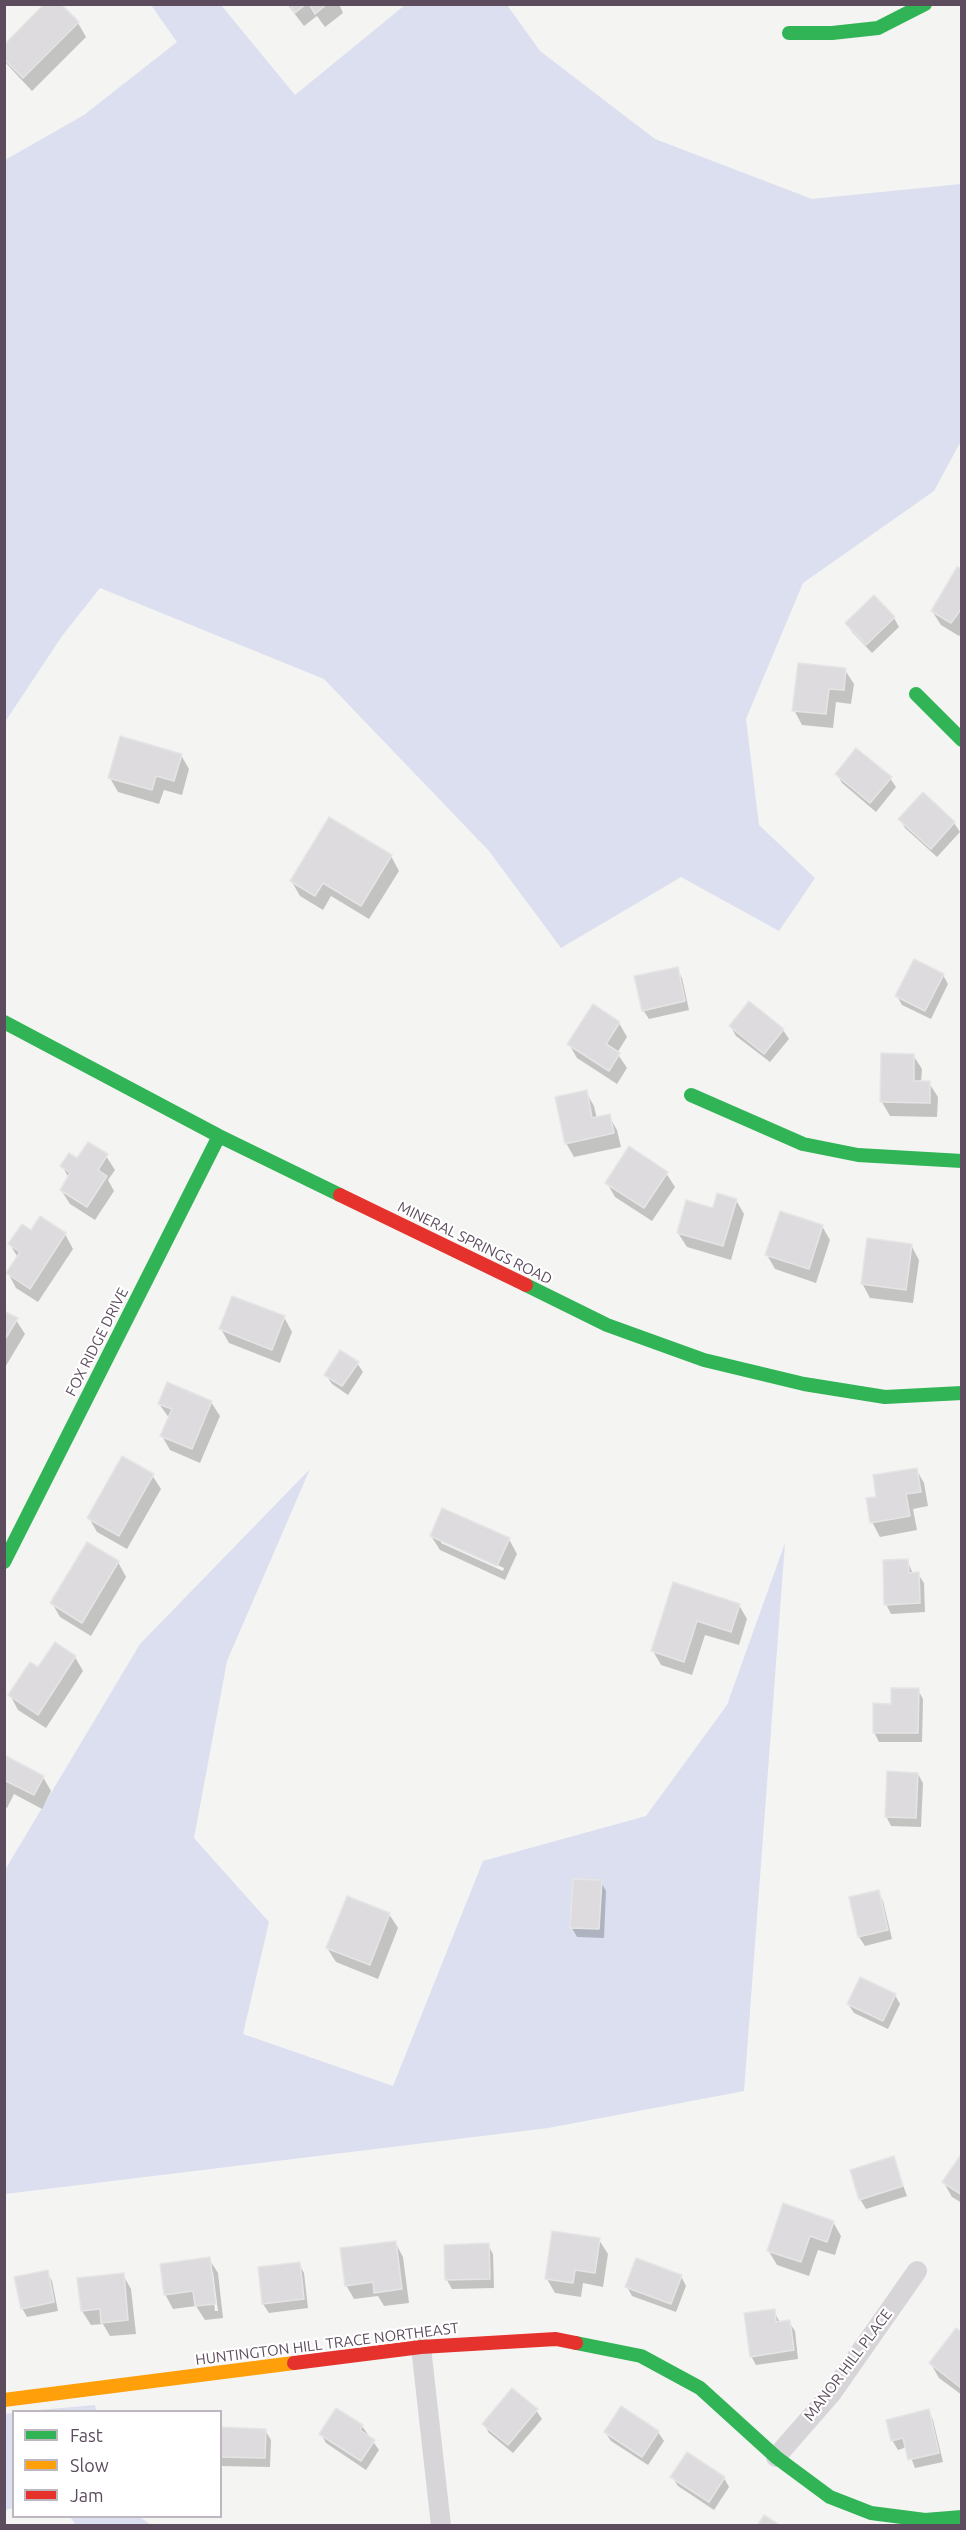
<!DOCTYPE html>
<html>
<head>
<meta charset="utf-8">
<style>
	body { margin:0 }
	#map { position:relative; width:966px; height:2530px; overflow:hidden; background:#f4f4f3; font-family:Ubuntu,sans-serif }
	canvas { display:block }
	.frame { position:absolute; inset:0; border:6px solid #5d4c5e; pointer-events:none }
	.legend { position:absolute; left:12px; top:2410px; width:210px; height:108px; box-sizing:border-box; background:#fff; border:2px solid #beb7bf; margin:0; padding:8px 10px; list-style:none; font-size:18px; color:#5d4c5e }
	.legend li { display:flex; align-items:center; gap:12px; height:30px }
	.legend b { width:30px; border:2px solid #beb7bf }
</style>
</head>
<body>
<div id="map">
<canvas width="966" height="2530"></canvas>
<div class="frame"></div>
<ul class="legend">
<li><b style="height:8px;background:#30b455"></b>Fast</li>
<li><b style="height:8px;background:#ff9f0a"></b>Slow</li>
<li><b style="height:8px;background:#e5322d"></b>Jam</li>
</ul>
</div>
<script>
const c = document.querySelector('canvas').getContext('2d');
c.lineJoin = 'round';
function paint(path, color) {
  c.fillStyle = color;
  c.fill(path, 'evenodd');
}
function strokePath(path, color, width, dash) {
  c.strokeStyle = color;
  c.lineWidth = width;
  c.lineCap = dash ? 'butt' : 'round';
  c.setLineDash(dash || []);
  c.stroke(path);
}
function label(font, color, halo, rows, align = 'center') {
  c.font = font + ' Ubuntu,sans-serif';
  c.lineWidth = 4.5;
  c.setLineDash([]);
  c.textBaseline = 'middle';
  c.strokeStyle = halo;
  c.fillStyle = color;
  for (const [text, x, y, turn = 0] of rows) {
    c.save();
    c.translate(x, y);
    c.rotate((+turn || 0) * Math.PI / 180);
    c.textAlign = isNaN(turn) ? turn : align;
    if (halo) c.strokeText(text, 0, 0);
    c.fillText(text, 0, 0);
    c.restore();
  }
}
paint(new Path2D(`
	M151 5H221L295 95 405 5H507L540 51 655 139 812 199 961 184V441L934 491 803 583 746 719 759 825 815 878 779 931 681 877 561 948 489 851 324 679 100 588 62 636 5 722V160L84 115 177 42Z
	M310 1469 227 1661 194 1838 269 1922 243 2034 393 2086 483 1861 646 1816 727 1705 785 1543 744 2091 548 2128 5 2194V1870L140 1644Z
	M95 2405 96 2411H28Z
	M13 2413V2508L5 2510 4 2414Z
	M70 2517H140L151 2525H76Z`), '#dbdfef');
paint(new Path2D(`
	M287 4H339L343 13 325 27 317 16 304 26Z
	M78 23 86 37 32 91 4 61V47Z
	M962 571V633L959 636 941 625 932 611Z
	M874 597 894 618 899 627 872 653 852 632 847 623Z
	M845 670 854 684 851 704 836 702 833 728 802 725 794 710Z
	M181 755 189 769 182 795 164 790 159 804 118 792 110 778Z
	M837 774 890 778 896 787 876 812 842 783Z
	M923 794 954 823 960 832 937 857 905 828 900 819Z
	M391 856 399 871 369 919 331 896 323 910 300 896 292 882Z
	M677 969 682 978 689 1010 649 1019 643 1010Z
	M943 975 948 984 931 1019 902 1005 897 996Z
	M619 1023 627 1037 617 1053 627 1068 617 1084 577 1058 569 1044Z
	M731 1027 783 1030 789 1039 770 1062 736 1036Z
	M913 1055 922 1069 921 1082 929 1083 938 1097 937 1117 890 1116 882 1102Z
	M586 1092 594 1106 597 1119 609 1116 617 1130 621 1147 574 1157 566 1143Z
	M106 1156 115 1170 108 1180 114 1191 95 1220 70 1204 61 1190 69 1178 62 1166 78 1160Z
	M666 1173 675 1187 652 1221 615 1197 607 1183Z
	M736 1200 744 1214 731 1260 687 1247 678 1233 714 1210Z
	M822 1226 830 1240 816 1283 775 1269 767 1255Z
	M32 1232 65 1234 73 1249 38 1302 16 1288 8 1273 18 1258 10 1244Z
	M911 1245 919 1260 913 1303 870 1298 862 1283Z
	M4 1313 16 1320 25 1334 4 1369Z
	M284 1317 292 1332 280 1363 229 1343 221 1329Z
	M357 1363 363 1372 348 1395 332 1384 326 1375Z
	M211 1402 220 1416 200 1463 170 1450 162 1436 170 1419 159 1404Z
	M916 1469 924 1483 928 1506 913 1509 917 1530 880 1537 872 1522 878 1498Z
	M152 1475 161 1489 127 1549 97 1532 89 1518Z
	M431 1536 509 1539 517 1554 505 1580 440 1550ZM441 1540 504 1568 503 1571 441 1543Z
	M87 1544 118 1562 126 1577 91 1636 60 1617 52 1603Z
	M907 1560 913 1574H918L924 1583 925 1612 891 1614 886 1604Z
	M674 1584 739 1605 747 1619 739 1645 705 1635 692 1675 661 1665 653 1651Z
	M75 1657 83 1671 46 1728 18 1710 10 1695 39 1670Z
	M918 1690 923 1699 922 1742H879L874 1732 892 1705Z
	M4 1757 43 1777 51 1791 42 1809 14 1794 7 1808 4 1806Z
	M918 1774 923 1783 921 1827 891 1826 886 1816Z
	M601 1882 606 1891 604 1938 577 1937 572 1928Z
	M878 1892 883 1901 892 1939 865 1946 859 1937 850 1898Z
	M389 1914 398 1928 378 1979 336 1962 327 1948Z
	M895 1995 900 2004 888 2029 854 2013 848 2004Z
	M962 2156V2203L952 2197 944 2183Z
	M893 2158 907 2196 866 2209 860 2199Z
	M833 2222 841 2236 835 2255 818 2250 809 2276 777 2265 768 2250Z
	M599 2240 608 2254 603 2287 583 2283 581 2297 555 2293 547 2279Z
	M395 2242 403 2257 409 2303 384 2306 378 2296 354 2299 346 2285Z
	M488 2245 493 2254 494 2288 452 2289 447 2280Z
	M209 2259 218 2273 223 2318 205 2320 196 2306 173 2309 165 2294ZM210 2272H213L218 2311H215Z
	M299 2264 304 2273 308 2308 269 2313 263 2304Z
	M47 2272 52 2281 58 2311 27 2317 22 2308Z
	M123 2275 131 2289 136 2334 110 2336 103 2324 91 2325 82 2311Z
	M681 2276 686 2286 676 2312 632 2296 627 2287Z
	M774 2311 780 2323 789 2322 795 2331 798 2359 756 2365 751 2356Z
	M962 2334V2395L939 2378 931 2364Z
	M536 2410 542 2419 513 2453 489 2433 484 2424Z
	M928 2411 933 2420 943 2462 915 2468 907 2447 898 2450 892 2440Z
	M362 2426 379 2450 366 2470 326 2443 321 2434Z
	M220 2429 265 2430 271 2440 270 2467 220 2466Z
	M605 2432H658L664 2441 648 2465 611 2441Z
	M672 2477 724 2478 729 2487 714 2510 678 2486Z`), '#0003');
const building = new Path2D(`
	M44 4H61L79 22 23 78 4 59V45Z
	M289 4H306L295 13Z
	M309 4H327L315 14Z
	M957 567 962 569V608L951 623 931 611Z
	M874 595 895 617 866 645 845 623Z
	M798 663 846 668 844 690 829 689 826 714 792 711Z
	M120 736 182 754 174 781 156 776 152 790 108 778Z
	M856 748 892 777 870 803 835 774Z
	M923 792 955 822 931 849 898 819Z
	M329 817 392 855 361 906 323 883 315 896 290 881Z
	M914 959 944 974 925 1011 895 996Z
	M678 967 685 1001 642 1011 634 976Z
	M749 1001 784 1029 764 1054 729 1026Z
	M593 1004 620 1022 606 1044 620 1053 609 1071 567 1044Z
	M881 1053 914 1054V1081H930V1103L880 1102Z
	M587 1090 592 1118 610 1114 614 1133 565 1144 555 1097Z
	M88 1142 108 1154 98 1170 107 1176 87 1207 60 1190 70 1173 60 1166 69 1153 77 1158Z
	M629 1146 668 1172 644 1208 605 1183Z
	M717 1193 737 1199 723 1246 677 1233 686 1200 713 1208Z
	M780 1211 823 1225 809 1269 765 1255Z
	M40 1216 66 1233 30 1289 6 1273 20 1252 8 1244 22 1224 31 1230Z
	M867 1238 912 1244 906 1290 861 1284Z
	M232 1296 285 1316 272 1350 219 1329Z
	M4 1311 18 1318 4 1341Z
	M340 1350 359 1362 342 1386 324 1375Z
	M167 1382 212 1401 192 1449 160 1436 172 1409 158 1404Z
	M122 1456 154 1474 119 1536 87 1518Z
	M917 1468 921 1492 906 1494 910 1516 870 1523 866 1498 876 1497 873 1475Z
	M442 1508 510 1538 497 1566 430 1536Z
	M87 1542 119 1561 82 1623 50 1603Z
	M908 1559 909 1573 919 1572 920 1603 884 1605 883 1560Z
	M673 1582 740 1604 731 1632 697 1621 684 1662 651 1651Z
	M55 1642 76 1656 38 1715 8 1695 30 1662 38 1667Z
	M891 1688H919L918 1733H873V1703L891 1704Z
	M4 1755 44 1776 34 1795 6 1781 4 1783Z
	M887 1771 918 1773 916 1818 885 1817Z
	M573 1879 602 1880 599 1929 570 1928Z
	M879 1890 888 1930 858 1937 849 1897Z
	M347 1896 390 1913 370 1965 326 1948Z
	M860 1977 896 1994 883 2021 847 2004Z
	M962 2153V2195L942 2182Z
	M894 2156 903 2186 859 2200 850 2170Z
	M783 2203 834 2221 827 2242 810 2236 801 2262 767 2251Z
	M552 2231 600 2238 595 2273 575 2270 573 2283 545 2279Z
	M396 2241 402 2289 374 2293 373 2282 345 2286 340 2248Z
	M489 2243 490 2279 445 2280 444 2245Z
	M210 2257 216 2304 195 2306 193 2291 164 2295 160 2264Z
	M636 2258 682 2275 671 2304 625 2287Z
	M300 2262 304 2299 262 2304 258 2267Z
	M48 2270 54 2302 21 2309 14 2277Z
	M124 2273 128 2320 101 2323 100 2309 81 2311 77 2278Z
	M775 2309 776 2322 790 2320 794 2350 750 2357 744 2313Z
	M956 2328 962 2332 961 2388 929 2363Z
	M512 2388 538 2409 508 2445 482 2424Z
	M621 2406 659 2431 642 2457 604 2432Z
	M336 2408 363 2425 360 2430 375 2440 361 2461 319 2434Z
	M929 2409 939 2453 908 2460 903 2438 891 2441 886 2420Z
	M220 2427 266 2429 265 2458 220 2457Z
	M687 2452 725 2477 709 2502 670 2477Z
	M764 2515 781 2526H757Z`);
paint(building, '#dddbdd');
strokePath(building, '#e6e5e6', 1.5);
strokePath(new Path2D(`
	M421 2347 441 2526
	M776 2457 831 2394 917 2271`), '#d8d5d9', 20);
strokePath(new Path2D(`
	M789 33H832L878 28 925 4
	M916 694 962 740
	M4 1022 219 1136 340 1195
	M691 1095 803 1144 858 1155 962 1161
	M526 1285 607 1325 704 1360 804 1384 885 1397 962 1393
	M4 1562 219 1136
	M576 2343 641 2356 700 2388 776 2457 830 2497 871 2513 925 2520 962 2517`), '#30b455', 14);
strokePath(new Path2D(`
	M4 2400 294 2363`), '#ff9f0a', 14);
strokePath(new Path2D(`
	M340 1195 526 1285
	M294 2363 421 2347 556 2339 576 2343`), '#e5322d', 14);
label('15px', '#5d4c5e', '#fff', [
	["MINERAL SPRINGS ROAD",475,1243,26],
	["FOX RIDGE DRIVE",97,1342,-63],
	["HUNTINGTON HILL TRACE NORTHEAST",327,2344,-7],
	["MANOR HILL PLACE",848,2365,-53]
]);
</script>
</body>
</html>
